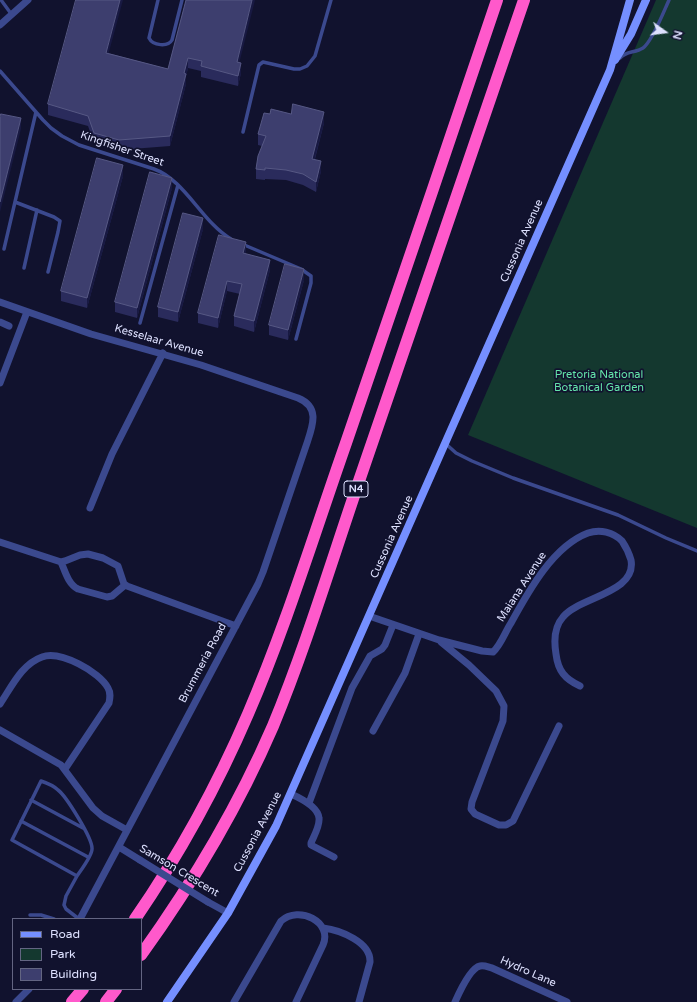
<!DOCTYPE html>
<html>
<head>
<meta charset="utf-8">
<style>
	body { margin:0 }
	#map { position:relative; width:697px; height:1002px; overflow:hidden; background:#11122e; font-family:"Varela Round",sans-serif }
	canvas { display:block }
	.legend { position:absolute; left:12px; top:918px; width:130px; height:72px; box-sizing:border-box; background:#11122e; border:1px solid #636582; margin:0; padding:5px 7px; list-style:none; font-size:12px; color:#dee1ff }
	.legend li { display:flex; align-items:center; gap:8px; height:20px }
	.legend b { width:20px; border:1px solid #636582 }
	.north { position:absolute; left:645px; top:12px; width:40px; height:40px; -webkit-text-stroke:3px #11122e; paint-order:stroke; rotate:104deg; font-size:11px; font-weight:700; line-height:16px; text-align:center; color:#dee1ff }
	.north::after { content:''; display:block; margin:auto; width:14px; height:18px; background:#dee1ff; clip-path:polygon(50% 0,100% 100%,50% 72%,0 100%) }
</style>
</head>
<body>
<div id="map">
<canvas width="697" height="1002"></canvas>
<ul class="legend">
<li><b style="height:5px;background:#758fff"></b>Road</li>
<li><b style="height:11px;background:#14382f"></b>Park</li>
<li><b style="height:11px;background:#3d3e6e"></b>Building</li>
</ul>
<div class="north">N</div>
</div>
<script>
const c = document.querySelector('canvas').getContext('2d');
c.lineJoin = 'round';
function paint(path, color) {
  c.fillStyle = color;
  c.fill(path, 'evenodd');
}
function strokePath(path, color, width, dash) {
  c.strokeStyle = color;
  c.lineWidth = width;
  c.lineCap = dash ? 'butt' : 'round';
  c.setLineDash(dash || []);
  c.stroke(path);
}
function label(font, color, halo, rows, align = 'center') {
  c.font = font + ' "Varela Round",sans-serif';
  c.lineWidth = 3.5;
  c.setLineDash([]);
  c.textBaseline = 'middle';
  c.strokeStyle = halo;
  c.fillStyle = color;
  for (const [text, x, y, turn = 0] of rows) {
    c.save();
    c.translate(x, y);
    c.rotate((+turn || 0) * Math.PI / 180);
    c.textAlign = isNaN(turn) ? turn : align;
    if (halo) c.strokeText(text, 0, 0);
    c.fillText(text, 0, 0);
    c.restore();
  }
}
paint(new Path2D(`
	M656 0H697V528L468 435Z`), '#14382f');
strokePath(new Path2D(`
	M1 0 12 15
	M158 0 149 38C153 46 168 47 172 40L182 0
	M620 58C626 51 635 53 643 48 652 42 664 11 669 0
	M0 71 43 120 51 128 62 136 79 145 154 169C185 180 202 222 231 239
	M243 132 259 65 263 62 294 69H300L307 66 315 56 331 0
	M15 202 54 217 60 221 58 232 48 272
	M242 244 301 269 311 276V283L296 339
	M4 249 36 112
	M24 268 37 210
	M140 323 178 185
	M446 444 456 453 472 461 513 478 618 515 666 538 697 551
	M31 800 83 828
	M21 821 88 857
	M77 876C81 870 92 856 92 849 93 839 66 796 58 790 53 785 47 783 41 781L12 840 77 876 66 896 64 905 66 909 79 919
	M30 915H41L54 919`), '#3b498e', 3.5);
strokePath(new Path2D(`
	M0 25 28 0
	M0 302 91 334 201 365 298 398C320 407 313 425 307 443L263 572 258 584 80 919
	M0 322 9 326
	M0 383 27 312
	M90 508 112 454 163 353
	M0 542 61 562 65 561 80 555 88 554 103 558 118 566 124 584 127 586 236 626
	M61 562C65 571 68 584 78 589L107 597 112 596 125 585
	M369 616 439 640 482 651 493 652C501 645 505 632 511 623 528 592 553 546 588 533 600 529 613 532 622 541 626 547 629 553 631 560 637 593 579 597 563 617 554 627 554 642 556 654 558 671 565 679 580 686
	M441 642 469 665 496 691 504 706 503 721 472 802 471 809 475 814 499 825H506L513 821 559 726
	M0 704C12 686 22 664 42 657 60 650 100 672 108 688 111 693 110 698 109 703L65 769
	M0 730 61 765 93 808 102 816 127 830
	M373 731 405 673 419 634
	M291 794C300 798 318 807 319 818 320 826 314 836 311 843V845L334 857
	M309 803 352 688 370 656 382 649 385 645 393 625
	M119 847 140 860
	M208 902 228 913
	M323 928C340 930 371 942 370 962L359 1002
	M16 1002 29 989
	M234 1002 281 921C299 905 333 922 323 945L296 1002
	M455 1002C459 993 470 968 480 966 484 965 488 967 492 968L567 1002`), '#3b498e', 7);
strokePath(new Path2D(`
	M615 60 631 34 646 0
	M167 1002 228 913 276 826 610 70 630 0`), '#758fff', 8);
strokePath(new Path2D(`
	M135 919C179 855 217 786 248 714 286 626 314 534 346 443 397 295 447 148 497 0
	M141 955C192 884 238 807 273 726 306 646 331 563 359 481 415 321 468 160 524 0
	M72 1002 83 989
	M106 1002 116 989`), '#ff59cb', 12);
strokePath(new Path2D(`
	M140 860 208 902`), '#3b498e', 7);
paint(new Path2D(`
	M186 0 239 62 241 73 238 86 201 77V71L188 68 186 76V84L170 146 119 150 94 143 88 126 48 115V104L108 53 168 69Z
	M270 114 324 123 315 159 321 171 316 192 303 185 286 180 265 179V180L256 179V169L262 146 258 145V134Z
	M123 176 87 308 61 301V291Z
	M172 188 137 318 115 312V302Z
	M203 229 178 322 158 317V307Z
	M246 252 245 254 270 270 254 332 234 326V316L240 294 227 291 218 328 198 323V313Z
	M304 280 288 340 269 335V325Z`), '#2a2b5c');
paint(new Path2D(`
	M120 0H123L106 63V53Z
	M252 0H255L237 72V62Z
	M188 58V68L186 76V84L170 146V136Z
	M241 63V73L238 86V76Z
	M324 112V123L312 169V159Z
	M21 118V129L0 212V202Z
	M321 161V171L316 192V182Z
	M123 165V176L87 308V298Z
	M172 178V188L137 318V308Z
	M203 218V229L178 322V312Z
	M246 242V252L243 263V253Z
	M270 260V270L254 332V321Z
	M304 269V280L288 340V330Z
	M227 281V291L218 328V318Z`), '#181942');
const building = new Path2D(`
	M76 0H120L106 53 168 69 186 0H252L237 62 241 63 238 76 201 66 202 61 188 58 184 73 186 74 170 136 119 140 94 133 88 116 48 104Z
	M293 104 324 112 312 159 321 161 316 182 303 174 286 170 265 168V170L256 169 258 156 266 136 258 134 264 113 270 114 271 109 291 114Z
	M1 114 21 118 0 202V117Z
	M97 158 123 165 87 298 61 291Z
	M150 172 172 178 137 308 115 302Z
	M183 213 203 218 178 312 158 307Z
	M219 235 246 242 243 253 270 260 254 321 234 316 242 284 227 281 218 318 198 313Z
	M285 264 304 269 288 330 269 325Z`);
paint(building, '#3d3e6e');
strokePath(building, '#565884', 1);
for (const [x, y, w] of [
	[356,489,24]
]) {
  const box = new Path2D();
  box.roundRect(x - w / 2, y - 8, w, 16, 3);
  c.fillStyle = '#11122e';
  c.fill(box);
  strokePath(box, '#dee1ff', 1);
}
label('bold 10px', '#dee1ff', null, [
	["N4",356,489]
]);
label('11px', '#dee1ff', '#11122e', [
	["Kingfisher Street",122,149,19],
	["Cussonia Avenue",522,241,-66],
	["Kesselaar Avenue",159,341,16],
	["Cussonia Avenue",392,537,-66],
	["Maiana Avenue",522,587,-57],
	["Brummeria Road",203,663,-62],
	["Cussonia Avenue",258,832,-62],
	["Samson Crescent",179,871,31],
	["Hydro Lane",528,972,24]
]);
label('11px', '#64e5aa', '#11122e', [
	["Pretoria National",599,375],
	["Botanical Garden",599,388]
]);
</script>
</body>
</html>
